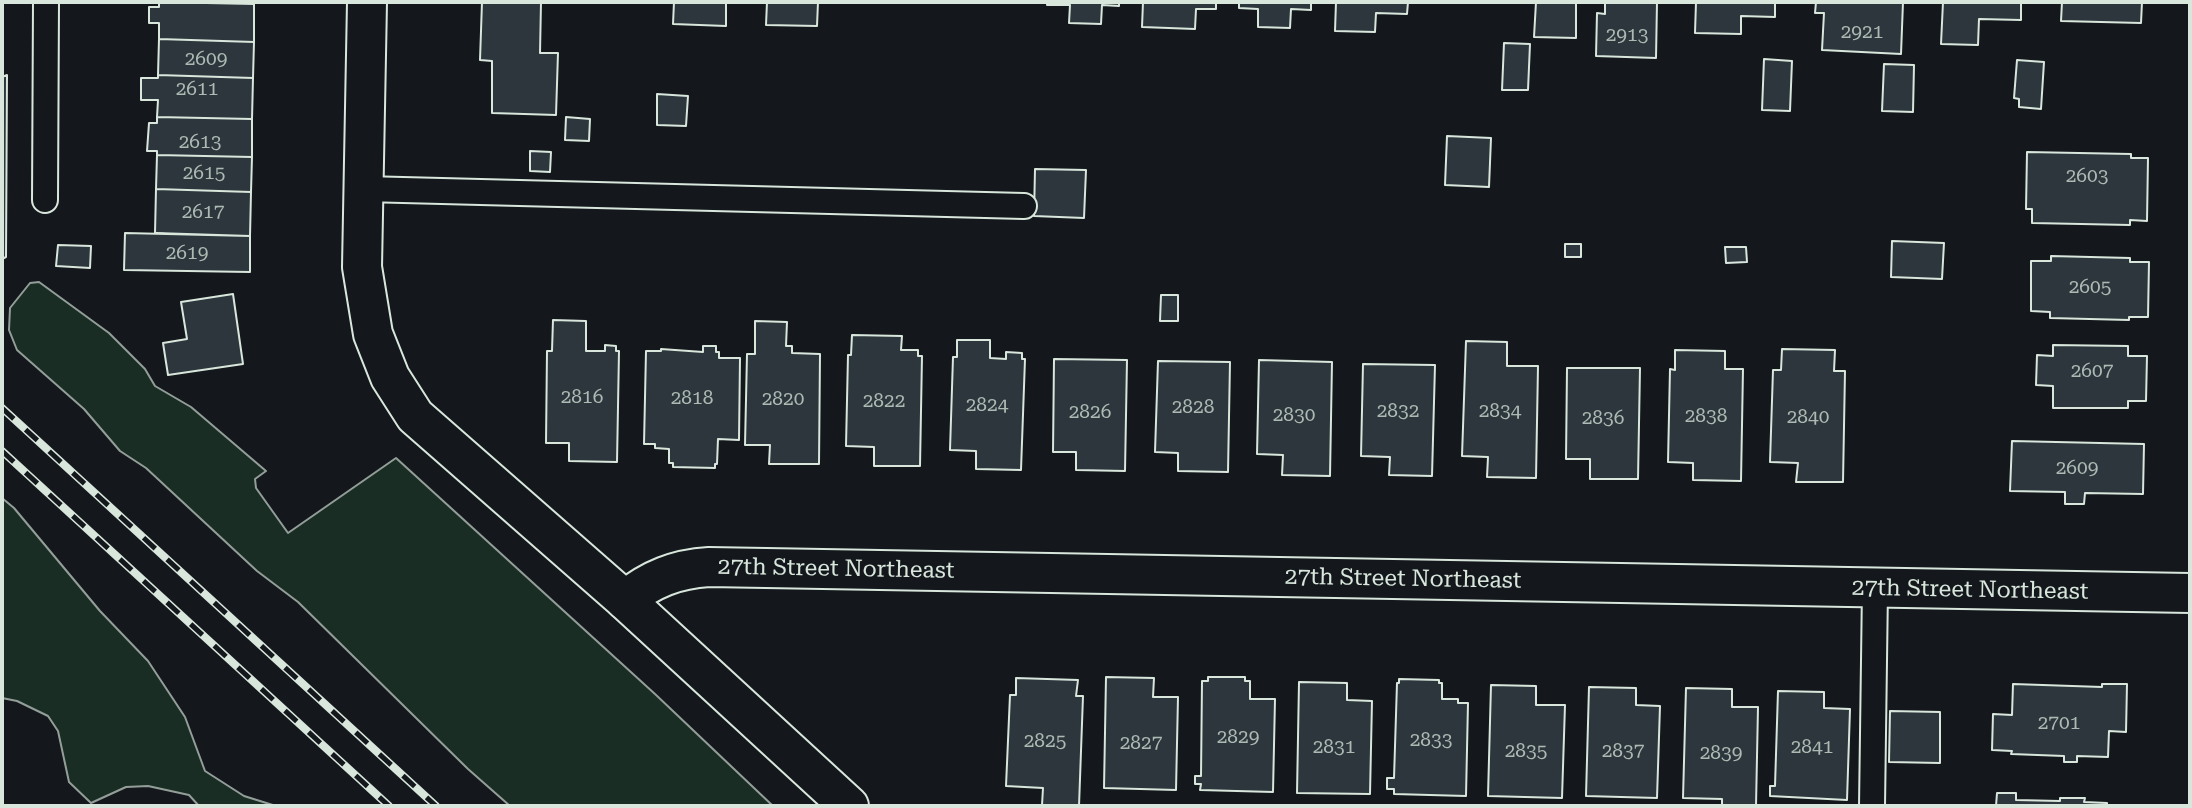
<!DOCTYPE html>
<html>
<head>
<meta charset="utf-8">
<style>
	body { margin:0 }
	#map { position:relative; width:2192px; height:808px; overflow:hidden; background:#14181c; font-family:"Roboto Serif",serif }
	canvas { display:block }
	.frame { position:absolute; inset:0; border:4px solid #d8e6dc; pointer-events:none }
</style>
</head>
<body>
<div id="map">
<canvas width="2192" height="808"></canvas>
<div class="frame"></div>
</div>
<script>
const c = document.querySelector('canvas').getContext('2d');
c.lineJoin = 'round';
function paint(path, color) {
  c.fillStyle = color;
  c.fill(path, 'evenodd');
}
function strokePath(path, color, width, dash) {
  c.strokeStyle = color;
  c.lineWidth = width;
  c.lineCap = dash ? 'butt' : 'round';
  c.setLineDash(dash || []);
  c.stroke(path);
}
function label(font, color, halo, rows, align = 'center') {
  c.font = font + ' "Roboto Serif",serif';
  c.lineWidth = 5;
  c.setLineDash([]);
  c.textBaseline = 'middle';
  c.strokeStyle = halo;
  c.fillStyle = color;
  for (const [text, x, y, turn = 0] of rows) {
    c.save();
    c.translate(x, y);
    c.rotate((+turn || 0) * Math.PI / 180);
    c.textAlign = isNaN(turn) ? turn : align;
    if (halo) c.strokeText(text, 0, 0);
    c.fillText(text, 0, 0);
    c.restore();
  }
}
const green = new Path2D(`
	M39 282 109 333 145 369 155 386 191 407 266 471 255 479 256 488 288 533 396 458 655 694 773 806H510L468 769 298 602 257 571 146 468 120 451 84 409 17 350 9 330 10 308 30 283Z
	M2 498 14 508 100 611 148 661 185 717 205 771 244 796 276 806H199L189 795 148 786 126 787 91 803 69 782 58 731 48 716 17 701 2 698Z`);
paint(green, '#1a2d24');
strokePath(green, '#939e99', 2);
const building = new Path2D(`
	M159 2 254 4V42L159 39V23H149V7H159Z
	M482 2H541L540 53H558L556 115 492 113V61L480 60Z
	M674 2H726V26L673 24Z
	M767 2H818L817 26 766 25Z
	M1047 2H1119V6L1102 5 1101 24 1069 23 1070 5H1047Z
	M1143 2H1216V9H1196L1195 29 1142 27Z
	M1239 2H1311V10L1291 9 1290 28 1258 27V9L1239 8Z
	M1336 2H1408L1407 14 1376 13 1375 32 1335 31Z
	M1536 2H1576V38L1534 37Z
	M1605 2H1657L1656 58 1596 56 1597 13 1605 14Z
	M1696 2H1775V17L1741 16V34L1695 33Z
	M1816 2H1903L1901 54 1822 50 1824 13H1815Z
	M1943 2H2021V20L1979 19 1978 45 1941 44Z
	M2062 2H2142L2141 23 2061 21Z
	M159 39 254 42 253 78 158 75Z
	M1504 43 1530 44 1528 90H1502Z
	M1764 59 1792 61 1790 111 1762 110Z
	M2017 60 2044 62 2041 109 2019 107V99L2014 98Z
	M1884 64 1914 65 1913 112 1882 111Z
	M7 75 6 257 2 259V77Z
	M158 75 253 78 252 119 157 117 158 100H141V78H158Z
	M657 94 688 96 686 126 657 125Z
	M157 117 252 119V157L157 155V151H147L149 123H157Z
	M566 117 590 119 589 141 565 140Z
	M1447 136 1491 138 1489 187 1445 185Z
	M530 151 551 152 550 172 530 171Z
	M2027 152 2131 154V158H2148L2147 221 2130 220V225L2032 223V209H2026Z
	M157 155 252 157 251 192 156 189Z
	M1035 169 1086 170 1084 218 1034 216Z
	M156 189 251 192 250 236 155 233Z
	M125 233 250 236V272L124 270Z
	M1892 241 1944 243 1942 279 1891 277Z
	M1565 244H1581V257H1565Z
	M58 245 91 246 90 268 56 266Z
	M1725 247H1746L1747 262 1726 263Z
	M2051 256 2130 258V262H2149L2148 317H2129V320L2050 318V312L2031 311V261H2051Z
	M233 294 243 364 168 375 163 343 187 339 181 302Z
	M1161 295H1178V321H1160Z
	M553 320 586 321V351H605V345L616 346V351H619L617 462 569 461V443H546L547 351H552Z
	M755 321 787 322 786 346H792V353L820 354 819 464H769L770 445H745L747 354H755Z
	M852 335 902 336 901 350H918V356H922L920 466H874V447L846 446 848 355H851Z
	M957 340H990V358L1006 359V352L1022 353V359H1025L1021 470 976 469V451L950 450 953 357H957Z
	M1466 341 1507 342V366H1538L1536 478 1487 477 1488 457 1462 456Z
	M2053 345 2128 346V356H2147L2146 401H2128V408H2053V386L2036 385 2037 355 2053 356Z
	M703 346H716V352H719V358H740L739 440 718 439 717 464H715V468L673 467V463H669V449L655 448V444H644L646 351H661V349L703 352Z
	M1782 349 1835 350 1834 371H1845L1843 482H1796L1798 463 1770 462 1773 370H1781Z
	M1675 350 1725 351V369H1743L1741 481 1693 480V463L1668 462 1670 369 1675 370Z
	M1054 359 1127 360 1125 471 1076 470V452H1053Z
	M1259 360 1332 362 1330 476 1282 475 1283 455 1257 454Z
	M1158 361 1230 362 1228 472 1178 471V453L1155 452Z
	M1363 364 1435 365 1432 476 1389 475 1390 457 1361 456Z
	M1567 368H1640L1638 479H1590V459H1566Z
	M2012 441 2144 444 2143 494 2085 493 2084 504H2065V492L2010 491Z
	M1106 677 1154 678 1153 697H1178L1176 790 1104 788Z
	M1208 677H1245V681H1250V699H1275L1273 792 1200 790 1201 784H1195V776H1201L1202 681H1208Z
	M1016 678 1078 680 1076 696H1083L1079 806 1042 805 1043 788 1006 786 1010 695H1016Z
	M1399 679 1439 680V683H1442V699H1458V703H1468L1466 796 1394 794V789H1387V778H1394L1397 683H1399Z
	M1299 682 1347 683V700L1372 701 1370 794 1297 793Z
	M2013 684 2102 687V684H2127L2126 732 2109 731 2108 757 2077 756V762H2064V756L2011 754 2012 751 1992 750 1993 714 2012 715Z
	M1491 685 1536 686V705H1565L1562 798 1488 796Z
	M1589 687 1636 688V705L1660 706 1657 798 1586 796Z
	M1686 688 1732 689V707H1758L1756 806H1722V799L1683 798Z
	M1778 691 1824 692V708L1850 709 1847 800 1770 796V786H1775Z
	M1890 711 1940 712V763L1889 762Z
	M1997 793H2016V800L2060 801V798H2085L2084 802 2107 803V806H1996Z`);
paint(building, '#2c363c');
strokePath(building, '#d8e6dc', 2);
const service = new Path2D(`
	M364 189 1024 206
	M45 200 46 2
	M1872 806 1875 588`);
const minor = new Path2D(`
	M625 600C651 579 676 569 709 567L2190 593`);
const tertiary = new Path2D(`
	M367 2 362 267 373 334 390 377 415 416 625 600 849 806`);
strokePath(service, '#d8e6dc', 28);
strokePath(minor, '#d8e6dc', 42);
strokePath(tertiary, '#d8e6dc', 42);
strokePath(service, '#14181c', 24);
strokePath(minor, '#14181c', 38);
strokePath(tertiary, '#14181c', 38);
const rail = new Path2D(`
	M2 408 436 806
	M2 451 389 806`);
strokePath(rail, '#d8e6dc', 8);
strokePath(rail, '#14181c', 5, [16]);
label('19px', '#adbab4', null, [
	["2921",1862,32],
	["2913",1627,35],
	["2609",206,59],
	["2611",197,89],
	["2613",200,142],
	["2615",204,173],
	["2603",2087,176],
	["2617",203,212],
	["2619",187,253],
	["2605",2090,287],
	["2607",2092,371],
	["2816",582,397],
	["2818",692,398],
	["2820",783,399],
	["2822",884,401],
	["2824",987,405],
	["2828",1193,407],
	["2832",1398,411],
	["2834",1500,411],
	["2826",1090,412],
	["2830",1294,415],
	["2838",1706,416],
	["2840",1808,417],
	["2836",1603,418],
	["2609",2077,468],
	["2701",2059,723],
	["2829",1238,737],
	["2833",1431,740],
	["2825",1045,741],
	["2827",1141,743],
	["2831",1334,747],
	["2841",1812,747],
	["2835",1526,751],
	["2837",1623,751],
	["2839",1721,753]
]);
label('23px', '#d8e6dc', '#14181c', [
	["27th Street Northeast",836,569,1],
	["27th Street Northeast",1403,579,1],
	["27th Street Northeast",1970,590,1]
]);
</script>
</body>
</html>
